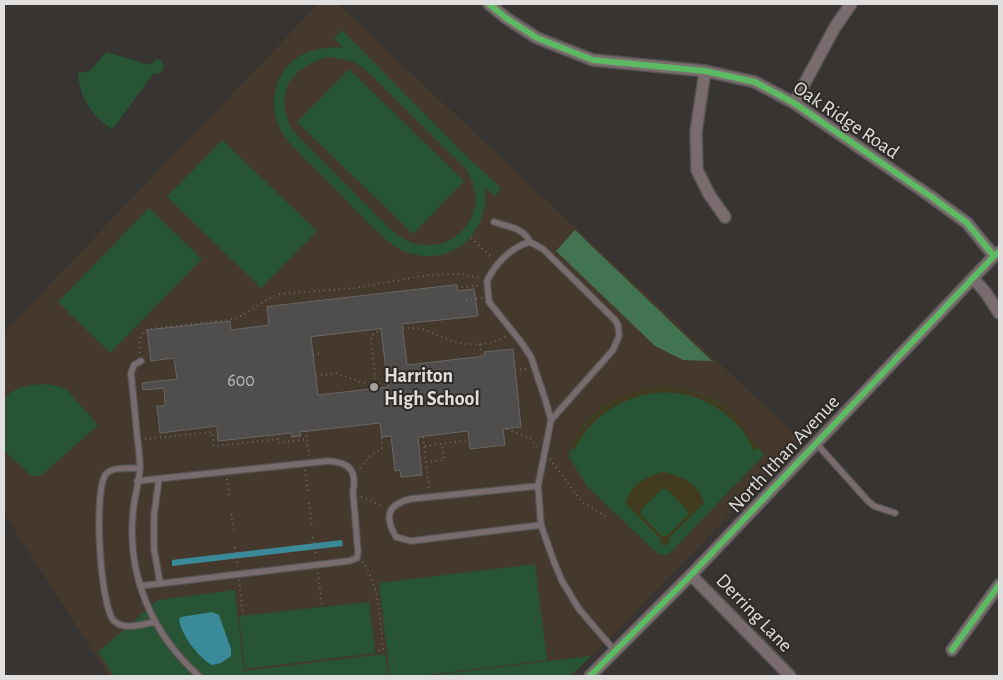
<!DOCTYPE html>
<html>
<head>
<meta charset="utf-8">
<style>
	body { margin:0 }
	#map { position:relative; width:1003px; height:680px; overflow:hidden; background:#373432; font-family:"Alegreya Sans",sans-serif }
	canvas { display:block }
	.frame { position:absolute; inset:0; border:5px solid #e1dfdd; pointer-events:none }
</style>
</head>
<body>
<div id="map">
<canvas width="1003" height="680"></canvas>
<div class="frame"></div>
</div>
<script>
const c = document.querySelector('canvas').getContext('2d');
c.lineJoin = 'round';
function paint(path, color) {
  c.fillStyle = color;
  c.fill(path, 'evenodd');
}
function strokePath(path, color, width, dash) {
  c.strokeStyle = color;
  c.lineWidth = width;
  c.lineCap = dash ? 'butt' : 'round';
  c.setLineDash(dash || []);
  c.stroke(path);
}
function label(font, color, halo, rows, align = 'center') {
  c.font = font + ' "Alegreya Sans",sans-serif';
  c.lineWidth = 4;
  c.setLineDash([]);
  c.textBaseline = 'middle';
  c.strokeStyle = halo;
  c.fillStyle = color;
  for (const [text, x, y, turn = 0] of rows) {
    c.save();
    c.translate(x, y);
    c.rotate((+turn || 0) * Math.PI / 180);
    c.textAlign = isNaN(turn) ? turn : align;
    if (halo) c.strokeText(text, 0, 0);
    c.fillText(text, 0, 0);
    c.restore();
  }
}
paint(new Path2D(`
	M318 4H338L802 441 572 676H109L4 514V332Z`), '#45382d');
paint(new Path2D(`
	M342 30 463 153 501 188 495 196 485 187C491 243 436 276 390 243 366 222 345 198 322 176 308 161 289 146 279 127 271 111 273 84 285 69 300 51 320 46 343 48L334 38ZM330 57 352 61 368 72 467 170C471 179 476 189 476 200 474 226 451 248 424 245 409 244 398 236 387 226L294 132C272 95 290 65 330 57Z
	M106 52 151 65 156 59 162 61 164 67 161 73 153 74 112 130C91 113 80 100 78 73L90 71Z
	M349 69 464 181 413 234 297 122Z
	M222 140 317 231 261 288 167 197Z
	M149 208 202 259 110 353 58 302Z
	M43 384 55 385 66 389 98 425 41 476H32L4 451V399C15 386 26 386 43 384Z
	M669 387C722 393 735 416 764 455L669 554 659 555 587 486 569 457C578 411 627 389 669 387Z
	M535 564 547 660 420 676H390L379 583Z
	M235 590 244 671 385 654 389 676H114L98 652 158 600Z
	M369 602 375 653 245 669 239 616Z
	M591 656 570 676H427Z`), '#265435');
paint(new Path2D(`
	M575 230 712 361 683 360 655 346 556 251Z`), '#437451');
paint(new Path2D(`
	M669 387C711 392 737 412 758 447L753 451C749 437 740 426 729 417 680 372 601 392 574 451L571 447C589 408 627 389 669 387Z
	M663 472C682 476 698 483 704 503L669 538V543L665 546 660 543V538L625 503C632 485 644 477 663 472ZM662 489H667L687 510 688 515 667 536H662L641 515V510Z`), '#433b1f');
paint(new Path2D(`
	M342 540 343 546 172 566V560Z
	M212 612 219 615 231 649V656L221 663 212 665C199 658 181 635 179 619L181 617Z`), '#3a8a9a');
const building = new Path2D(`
	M457 285 458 291 474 289 478 316 402 324 407 365 485 356 484 352 513 349 521 427 503 429 505 445 470 449 468 431 418 437 422 475 401 477 400 470 395 471 391 436 382 437 380 423 300 432 301 436 292 437 291 433 218 441 217 426 160 433 157 406H165L164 388 143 390 142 383 177 379 174 358 151 361 147 330 230 321 231 330 269 325 267 307ZM381 329 388 387 318 395 311 337Z`);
paint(building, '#504e4c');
strokePath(building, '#696765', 1);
const lane = new Path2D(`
	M494 222C508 227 524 228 530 242
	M141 361 134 365 131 373C133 393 135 413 137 434 138 445 140 457 140 468 139 483 134 498 133 513 127 576 152 634 199 676
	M816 443 867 500 874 506 895 513
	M140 468C130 469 113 466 106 474 93 490 100 606 114 621 125 631 142 624 155 622
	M159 479 154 515V549L160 583
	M137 481 328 461C350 462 357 471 353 492L358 552 357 558 349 561 140 586
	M538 486 551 420 546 402 531 357 521 342 489 302 487 281C495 264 511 247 530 242L543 249 615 320 618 325 619 336 613 350 551 420
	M541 525 411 541 396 537C385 518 386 505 410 499L538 486 541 525 554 562 562 581 579 609 615 651`);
const street = new Path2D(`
	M489 4 506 18 537 38 593 60 705 71 755 82 794 103 930 196 967 223 994 256
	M705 71 696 132 697 170 709 194 725 217
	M794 103 835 27 851 4
	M973 278 986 293 999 313
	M691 575 790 676
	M952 650 999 585
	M590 676 691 575 994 256 999 252`);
strokePath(lane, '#555352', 8);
strokePath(street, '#555352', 14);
strokePath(new Path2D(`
	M471 238 493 258
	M457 288 480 285
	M466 300 482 298
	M403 328C409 328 416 328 422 329 433 332 442 338 452 341 469 346 491 346 506 336
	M480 344 482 357
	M140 353C139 343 138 334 149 329L234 319 245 314 268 299 280 294 354 288 429 275 461 274 482 278
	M313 355 321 353
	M515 370 527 369
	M316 376 336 373 366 384 388 383
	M376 384 371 343 372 335 381 329
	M507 429 530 438 537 447
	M306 431 307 439
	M423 437 429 488
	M145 439 212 432 214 446 278 439V443L307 439 309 456
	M425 446 469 440
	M550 459 582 502 608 518
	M426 462 444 460 442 444
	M360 468 372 454 382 449V434
	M305 470 308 492
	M227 479 230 499
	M361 497 384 507
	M309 503 312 526
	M231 514 234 532
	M313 537 316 557
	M235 547 238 566
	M362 562C380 583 380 623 383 650L375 651
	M318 573 322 607
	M239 580 243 615`), '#716868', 2, [1, 4]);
strokePath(lane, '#7a6c6e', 5.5);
strokePath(street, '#7a6c6e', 11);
strokePath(new Path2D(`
	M489 4 506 18 537 38 593 60 705 71 755 82 794 103 930 196 967 223 994 256
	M952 650 999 585
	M590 676 691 575 994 256 999 252`), '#5cba63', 6);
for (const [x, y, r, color] of [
	[374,387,5,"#a6a3a1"]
]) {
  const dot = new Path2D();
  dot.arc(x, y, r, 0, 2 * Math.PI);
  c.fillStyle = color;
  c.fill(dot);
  strokePath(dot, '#2d2a27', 2);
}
label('18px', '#bdbbb9', null, [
	["600",241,381]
]);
label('20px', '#e1dfdd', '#2d2a27', [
	["Oak Ridge Road",846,120,34],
	["North Ithan Avenue",784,454,-47],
	["Derring Lane",754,613,46]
]);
label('bold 20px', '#e1dfdd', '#2d2a27', [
	["Harriton",384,376],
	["High School",384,399]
], 'left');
</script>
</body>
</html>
